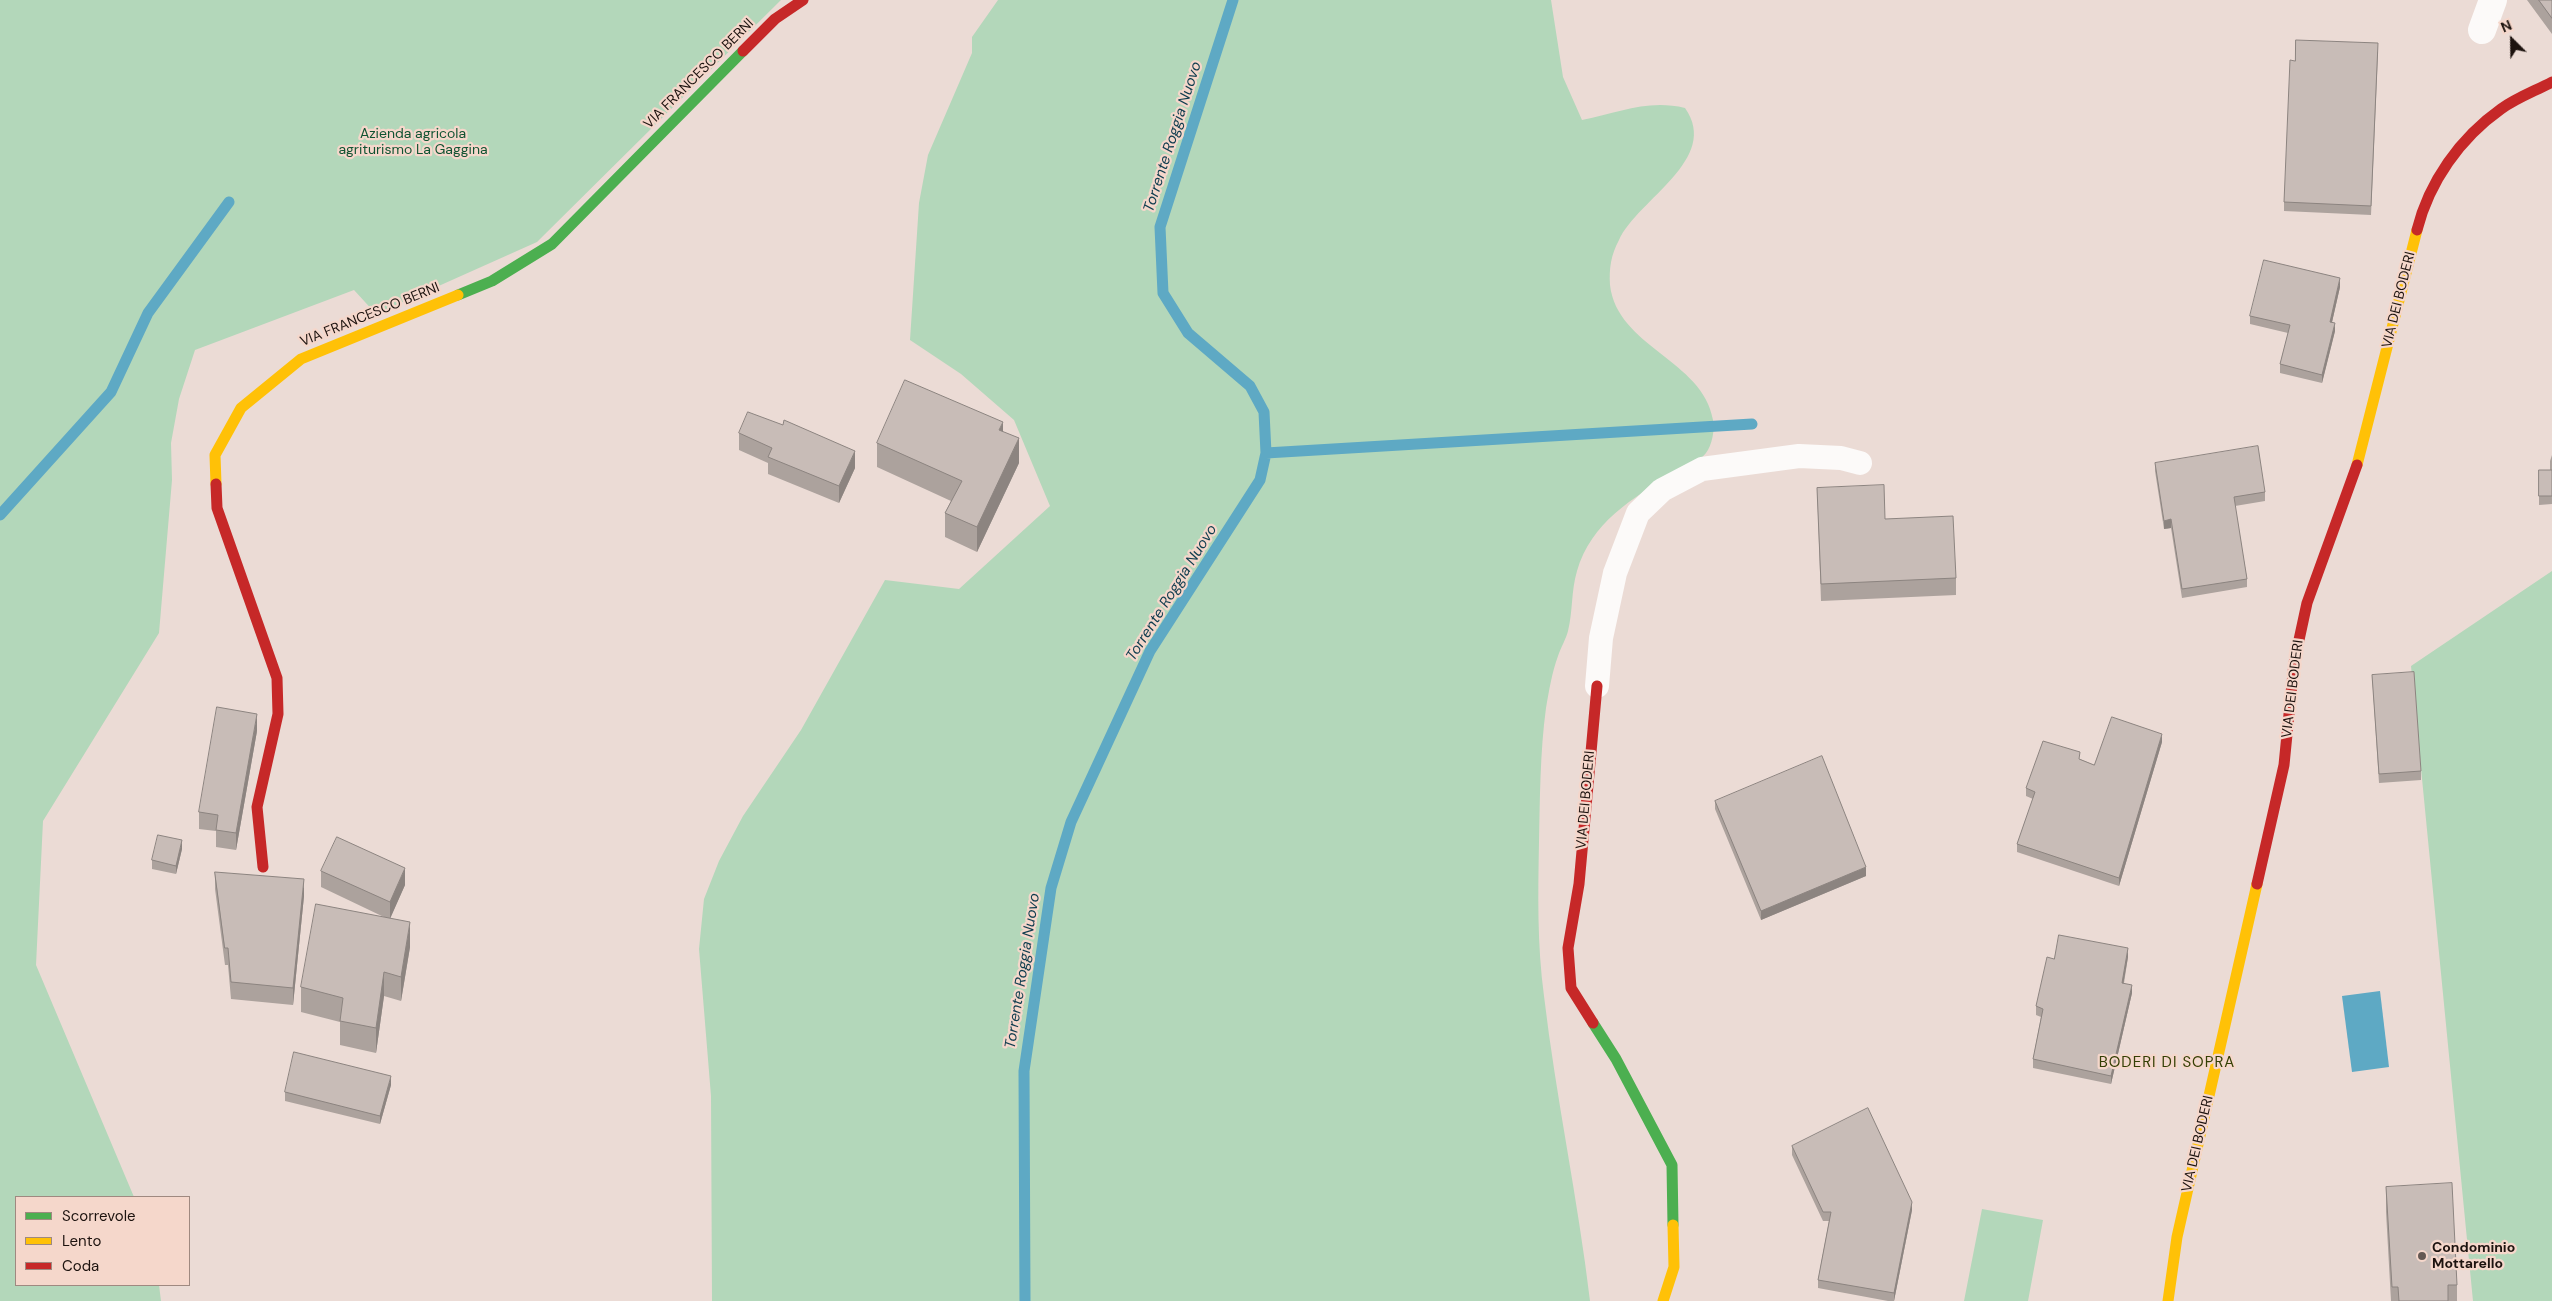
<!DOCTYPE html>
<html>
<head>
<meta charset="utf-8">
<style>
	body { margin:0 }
	#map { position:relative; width:2552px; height:1301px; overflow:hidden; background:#ebdbd5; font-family:"DM Sans",sans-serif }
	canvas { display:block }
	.legend { position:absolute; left:15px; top:1196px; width:175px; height:90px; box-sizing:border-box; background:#f5d7cb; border:1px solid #9f8980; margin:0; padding:6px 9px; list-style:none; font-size:15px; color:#1d130f }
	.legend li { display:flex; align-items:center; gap:10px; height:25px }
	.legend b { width:25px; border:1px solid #9f8980 }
	.north { position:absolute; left:2487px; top:15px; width:50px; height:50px; -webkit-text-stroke:4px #f5d7cb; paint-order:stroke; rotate:337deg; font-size:14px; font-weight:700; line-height:20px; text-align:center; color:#1d130f }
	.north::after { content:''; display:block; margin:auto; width:18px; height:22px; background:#1d130f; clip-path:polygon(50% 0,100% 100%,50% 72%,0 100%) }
</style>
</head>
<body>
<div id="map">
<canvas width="2552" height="1301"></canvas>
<ul class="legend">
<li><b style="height:6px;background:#4caf50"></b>Scorrevole</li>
<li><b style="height:6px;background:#ffc107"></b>Lento</li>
<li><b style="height:6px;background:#c62828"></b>Coda</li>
</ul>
<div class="north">N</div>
</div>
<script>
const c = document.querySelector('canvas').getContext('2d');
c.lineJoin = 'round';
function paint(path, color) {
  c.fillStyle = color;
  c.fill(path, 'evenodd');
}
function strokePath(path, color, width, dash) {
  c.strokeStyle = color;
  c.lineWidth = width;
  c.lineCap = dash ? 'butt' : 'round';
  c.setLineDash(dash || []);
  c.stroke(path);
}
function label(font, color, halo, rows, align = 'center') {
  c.font = font + ' "DM Sans",sans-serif';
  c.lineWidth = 4.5;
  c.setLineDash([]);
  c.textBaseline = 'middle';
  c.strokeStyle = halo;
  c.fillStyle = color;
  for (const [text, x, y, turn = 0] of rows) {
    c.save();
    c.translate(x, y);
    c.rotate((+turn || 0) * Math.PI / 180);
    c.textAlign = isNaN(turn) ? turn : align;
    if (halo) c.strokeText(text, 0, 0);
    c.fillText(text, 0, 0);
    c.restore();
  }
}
paint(new Path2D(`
	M0 0H781L537 242 376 314 354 290 195 350 179 399 171 443 172 480 159 633 43 821 36 965 134 1197H16V1285H159L161 1301H0Z
	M998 0H1551L1563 77 1582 120C1619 113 1647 99 1685 108 1721 159 1638 199 1619 240 1611 255 1609 268 1610 285 1617 347 1703 360 1713 420 1715 430 1712 445 1706 453 1699 462 1684 468 1673 474 1632 498 1591 523 1577 571 1571 591 1573 611 1568 631 1566 639 1561 647 1558 656 1552 672 1549 691 1546 708 1540 752 1540 798 1539 842 1538 893 1537 945 1544 996 1556 1098 1578 1199 1590 1301H712L711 1096 699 949 704 899 719 861 743 816 801 730 885 580 959 589 1050 506 1014 420 961 374 910 340 919 203 928 155 972 53V37Z
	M2552 571V1301H2473L2411 666Z
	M1982 1209 2043 1220 2028 1301H1964Z`), '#b3d7ba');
paint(new Path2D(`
	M2380 991 2389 1067 2352 1072 2342 996Z`), '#5ea9c4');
strokePath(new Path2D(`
	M1266 453 1752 424
	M0 515 111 392 148 313 229 202
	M1025 1301 1024 1071 1051 888 1071 822 1150 651 1260 480 1266 453 1264 412 1250 386 1188 333 1163 293 1160 227 1233 0`), '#5ea9c4', 11);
strokePath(new Path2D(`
	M1597 686 1601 638 1615 573 1638 513 1662 490 1702 469 1799 456 1841 458 1860 463`), '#fcfaf9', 24);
strokePath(new Path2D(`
	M2482 30 2493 0`), '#fcfaf9', 28);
strokePath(new Path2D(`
	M458 295 492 281 552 244 743 51
	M1593 1023 1616 1059 1672 1165 1673 1225`), '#4caf50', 11);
strokePath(new Path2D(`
	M2357 465 2417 230
	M216 484 215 455 241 408 301 359 458 295
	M1663 1301 1674 1267 1673 1225
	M2168 1301 2177 1237 2257 884`), '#ffc107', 11);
strokePath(new Path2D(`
	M743 51 775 19 803 0
	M2417 230C2429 182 2460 138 2501 109 2516 98 2535 91 2552 82
	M216 484 217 508 277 678 278 714 257 807 263 867
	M2257 884 2284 765 2294 663 2307 603 2357 465
	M1593 1023 1571 988 1568 948 1579 884 1597 686`), '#c62828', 11);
paint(new Path2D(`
	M2527 0H2552V34Z
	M2378 52 2371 215 2284 211V202L2295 61Z
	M2340 287 2332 322 2335 331 2322 383 2280 373V364L2288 333 2250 324V316Z
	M1003 431 1019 463 977 552 945 537V513L951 501 877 467V443Z
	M739 433 855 468 839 503 768 474V463L739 450Z
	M2552 455V504L2539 505V470H2550V461Z
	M2155 463 2265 492V501L2235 506 2247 579V587L2182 598 2171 528 2164 529 2155 471Z
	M1817 488 1885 519 1956 578V595L1821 601Z
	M2372 675 2421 771V780L2379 783Z
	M257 731 236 850 216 847V831L199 829V812Z
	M2162 742 2119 886 2017 852V844L2033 799 2026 796V788L2080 759 2094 765Z
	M1715 801 1866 876 1761 920 1715 809Z
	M182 849 176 874 152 869V860Z
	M321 871 405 885 390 918 410 947 401 1001 384 996 376 1053 340 1045V1022L301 1012V987L386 918 321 887Z
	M215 872 304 896 293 1005 231 999 228 965H225L215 889Z
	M2128 957 2124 983 2132 993 2111 1084 2033 1068V1059L2041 1017 2036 1015V1006L2054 959Z
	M391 1085 380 1124 285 1101V1092Z
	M1792 1146 1912 1210 1894 1301H1888L1818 1288V1280L1829 1221H1823L1792 1155Z
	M2386 1187 2457 1285V1301H2391L2386 1212Z`), '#aca29d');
paint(new Path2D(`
	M2340 278V287L2330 331V322Z
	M2335 323V331L2322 383V375Z
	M1003 422V446L999 430Z
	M1019 438V463L977 552V527Z
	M855 451V468L839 503V486Z
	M2171 519V528L2164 529V521Z
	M257 714V731L236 850V833Z
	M2162 734V742L2119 886V878Z
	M182 840V849L176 874V866Z
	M1866 867V876L1761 920V911Z
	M405 868V885L390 919V902Z
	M304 879V896L293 1005V988Z
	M410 922V947L401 1001V977Z
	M2128 948V957L2122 991V983Z
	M384 972V996L376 1053V1028Z
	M2132 985V993L2111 1084V1076Z
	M391 1076V1085L380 1124V1116Z
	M1912 1202V1210L1894 1301V1293Z`), '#8c8480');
const building = new Path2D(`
	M2539 0H2552V18Z
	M2296 40 2378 43 2371 206 2284 202 2290 60 2295 61Z
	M2264 260 2340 278 2330 322 2335 323 2322 375 2280 364 2290 325 2250 316Z
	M905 380 1003 422 999 430 1019 438 977 527 945 513 962 481 877 443Z
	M748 412 783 425 784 420 855 451 839 486 768 457 772 448 739 433Z
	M2258 446 2265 492 2234 497 2247 579 2182 589 2171 519 2164 521 2155 463Z
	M2539 470H2552V496H2539Z
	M1884 485 1885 519 1953 516 1956 578 1821 584 1817 488Z
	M2414 672 2421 771 2379 774 2372 675Z
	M217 707 257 714 236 833 216 830 218 815 199 812Z
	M2112 717 2162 734 2119 878 2017 844 2035 792 2026 788 2043 741 2080 752 2079 759 2094 765Z
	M1822 756 1866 867 1761 911 1715 801Z
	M158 835 182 840 176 866 152 860Z
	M337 837 405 868 390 902 321 871Z
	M215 872 304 879 293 988 231 982 228 948H225Z
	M316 904 410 922 401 977 384 972 376 1028 340 1021 343 998 301 987Z
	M2059 935 2128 948 2122 983 2132 985 2111 1076 2033 1059 2043 1009 2036 1006 2047 957 2054 959Z
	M294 1052 391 1076 380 1116 285 1092Z
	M1868 1108 1912 1202 1894 1293 1818 1280 1831 1212H1823L1792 1146Z
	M2452 1183 2457 1285H2448V1301H2399L2398 1287H2392L2386 1187Z`);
paint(building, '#c8bcb7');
strokePath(building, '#8c8480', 1);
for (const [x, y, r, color] of [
	[2422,1256,5,"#655954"]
]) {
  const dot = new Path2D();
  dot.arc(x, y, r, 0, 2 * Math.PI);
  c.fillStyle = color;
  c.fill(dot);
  strokePath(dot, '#f5d7cb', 2);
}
label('14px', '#1d130f', '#f5d7cb', [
	["VIA FRANCESCO BERNI",699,74,-45],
	["VIA DEI BODERI",2399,300,-76],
	["VIA FRANCESCO BERNI",370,315,-22],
	["VIA DEI BODERI",2293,689,-83],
	["VIA DEI BODERI",1586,800,-85],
	["VIA DEI BODERI",2198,1144,-77]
]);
label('14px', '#105332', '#f5d7cb', [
	["Azienda agricola",413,134],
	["agriturismo La Gaggina",413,150]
]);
label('bold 14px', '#1d130f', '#f5d7cb', [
	["Condominio",2432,1248],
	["Mottarello",2432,1264]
], 'left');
label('italic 15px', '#0e3c4e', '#f5d7cb', [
	["Torrente Roggia Nuovo",1173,137,-72],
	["Torrente Roggia Nuovo",1172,593,-58],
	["Torrente Roggia Nuovo",1023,971,-81]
]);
c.letterSpacing = '1px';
label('15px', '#343f04', '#f5d7cb', [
	["BODERI DI SOPRA",2167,1063]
]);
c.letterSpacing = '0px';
</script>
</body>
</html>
